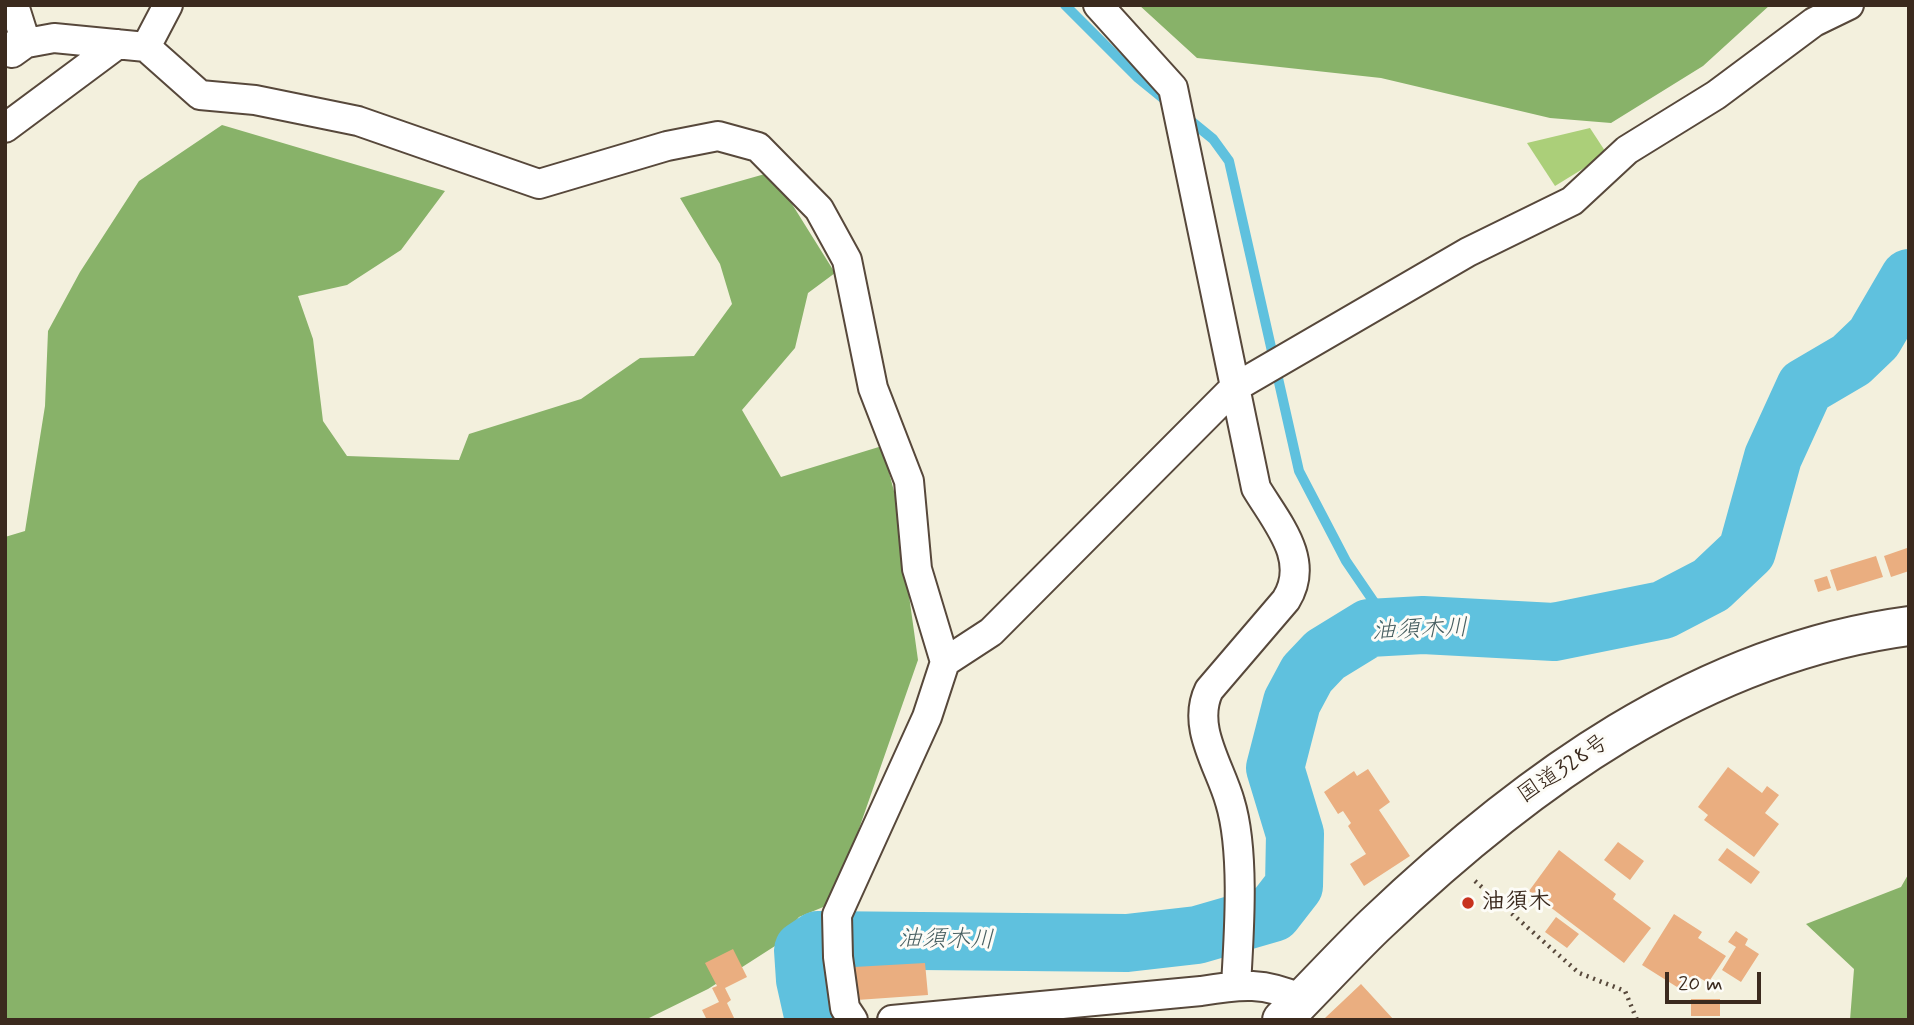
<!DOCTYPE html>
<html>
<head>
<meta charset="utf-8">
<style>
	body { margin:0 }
	#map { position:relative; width:1914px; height:1025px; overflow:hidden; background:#f3f0dd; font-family:Mynerve,sans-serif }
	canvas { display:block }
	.frame { position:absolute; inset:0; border:7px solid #3b2a1e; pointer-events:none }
	.scale { position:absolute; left:1665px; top:972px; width:96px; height:32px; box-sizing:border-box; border:4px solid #3b2a1e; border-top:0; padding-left:9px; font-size:21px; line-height:24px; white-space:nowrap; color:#3b2a1e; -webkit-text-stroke:5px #fdfcf7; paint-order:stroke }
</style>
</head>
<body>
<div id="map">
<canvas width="1914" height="1025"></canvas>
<div class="frame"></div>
<div class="scale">20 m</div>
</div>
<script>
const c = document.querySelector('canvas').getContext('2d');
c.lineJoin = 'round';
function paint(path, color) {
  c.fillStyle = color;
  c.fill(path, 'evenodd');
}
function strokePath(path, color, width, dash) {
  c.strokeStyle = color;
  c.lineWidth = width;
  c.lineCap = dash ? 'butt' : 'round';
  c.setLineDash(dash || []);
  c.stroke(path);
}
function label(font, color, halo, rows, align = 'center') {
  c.font = font + ' Mynerve,"Klee One",sans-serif';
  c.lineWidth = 6;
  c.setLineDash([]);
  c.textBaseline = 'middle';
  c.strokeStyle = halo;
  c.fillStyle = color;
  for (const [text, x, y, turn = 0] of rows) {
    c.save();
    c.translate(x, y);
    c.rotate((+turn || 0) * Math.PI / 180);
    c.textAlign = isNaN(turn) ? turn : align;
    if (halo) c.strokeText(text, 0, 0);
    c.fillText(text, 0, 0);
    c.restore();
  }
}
paint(new Path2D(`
	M1590 128 1607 154 1555 186 1527 143Z`), '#abcf79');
paint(new Path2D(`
	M1139 5H1770L1703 66 1611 123 1550 118 1381 78 1197 58Z
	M222 125 445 191 401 250 347 285 298 296 313 339 323 421 347 456 459 460 469 434 581 399 640 358 694 356 732 304 720 264 680 198 772 172 835 273 808 293 795 348 742 410 781 477 882 446 895 495 918 660 833 903 799 917 775 946 708 989 645 1020H5V537L25 531 45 406 48 331 80 272 139 181Z
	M1909 873V1020H1850L1854 969 1806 924 1901 887Z`), '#88b269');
strokePath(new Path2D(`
	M1065 5 1137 77 1169 103
	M1186 117 1213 139 1229 161 1299 471 1346 561 1391 627`), '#5fc1de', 10);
strokePath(new Path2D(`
	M814 1020 805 980 803 950 818 940 1127 943 1197 935 1273 913 1294 886 1295 834 1275 768 1292 702 1307 674 1325 655 1369 628 1423 625 1554 632 1663 610 1711 585 1747 551 1773 457 1805 387 1851 360 1874 338 1909 278`), '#5fc1de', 58);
paint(new Path2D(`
	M1907 548 1909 571 1891 577 1884 556Z
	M1876 556 1883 577 1837 591 1830 570Z
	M1827 576 1831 588 1818 592 1814 580Z
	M1728 767 1762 793 1767 786 1779 795 1765 813 1779 824 1754 857 1704 820 1708 815 1698 807Z
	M1368 769 1390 802 1379 810 1410 856 1364 886 1350 864 1366 854 1348 826 1351 823 1343 811 1338 814 1324 792 1354 771 1357 776Z
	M1618 842 1644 861 1630 880 1604 860Z
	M1727 848 1760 872 1751 884 1718 860Z
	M1559 850 1616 894 1613 899 1651 928 1624 963 1529 891Z
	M1674 914 1702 932 1698 938 1726 956 1708 983 1695 975 1685 992 1642 965Z
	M1556 917 1579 934 1567 948 1545 932Z
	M1736 931 1748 939 1745 945 1759 954 1741 982 1722 970 1736 947 1728 942Z
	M733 949 747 977 725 988 731 1000 727 1003 735 1020H707L702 1010 719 1002 712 988 717 986 705 963Z
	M925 963 928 995 857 1000 854 967Z
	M1361 984 1394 1020H1326L1325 1018Z
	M1691 999H1720V1016H1691Z`), '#eaae80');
const minor = new Path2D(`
	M1098 5 1173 88 1256 488C1277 523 1311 560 1286 600L1209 690C1191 727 1220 766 1230 802 1245 851 1239 934 1236 985
	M5 47 54 38 146 47 200 95 255 100 358 121 539 184 667 146 718 136 758 147 819 209 847 260 873 388 909 481 917 569 945 662 927 717 837 915 838 957 845 1008 853 1020
	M146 47 168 5
	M12 53 26 43 14 5
	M5 128 118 44
	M945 662 991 632 1234 388 1468 252 1572 201 1627 150 1716 95 1814 22 1849 5
	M892 1020 1201 991C1242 984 1264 982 1302 999`);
const trunk = new Path2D(`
	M1282 1020C1313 989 1343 956 1375 925 1524 783 1699 654 1909 626`);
strokePath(minor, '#57483b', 32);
strokePath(trunk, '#57483b', 42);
strokePath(new Path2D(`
	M1475 881 1579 973 1625 991 1637 1020`), '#57483b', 4.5, [2, 5]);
strokePath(minor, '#fff', 28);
strokePath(trunk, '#fff', 38);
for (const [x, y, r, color] of [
	[1468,903,7,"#c8321e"]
]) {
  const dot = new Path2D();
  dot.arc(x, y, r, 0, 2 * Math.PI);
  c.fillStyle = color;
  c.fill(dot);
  strokePath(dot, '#fdfcf7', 2.5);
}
label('23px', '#3b2a1e', '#fdfcf7', [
	["国道328号",1564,770,-34]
]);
label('bold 23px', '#3b2a1e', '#fdfcf7', [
	["油須木",1482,903]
], 'left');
label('italic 24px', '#485f61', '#fdfcf7', [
	["油須木川",1420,631,-2],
	["油須木川",946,941,1]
]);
</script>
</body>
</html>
